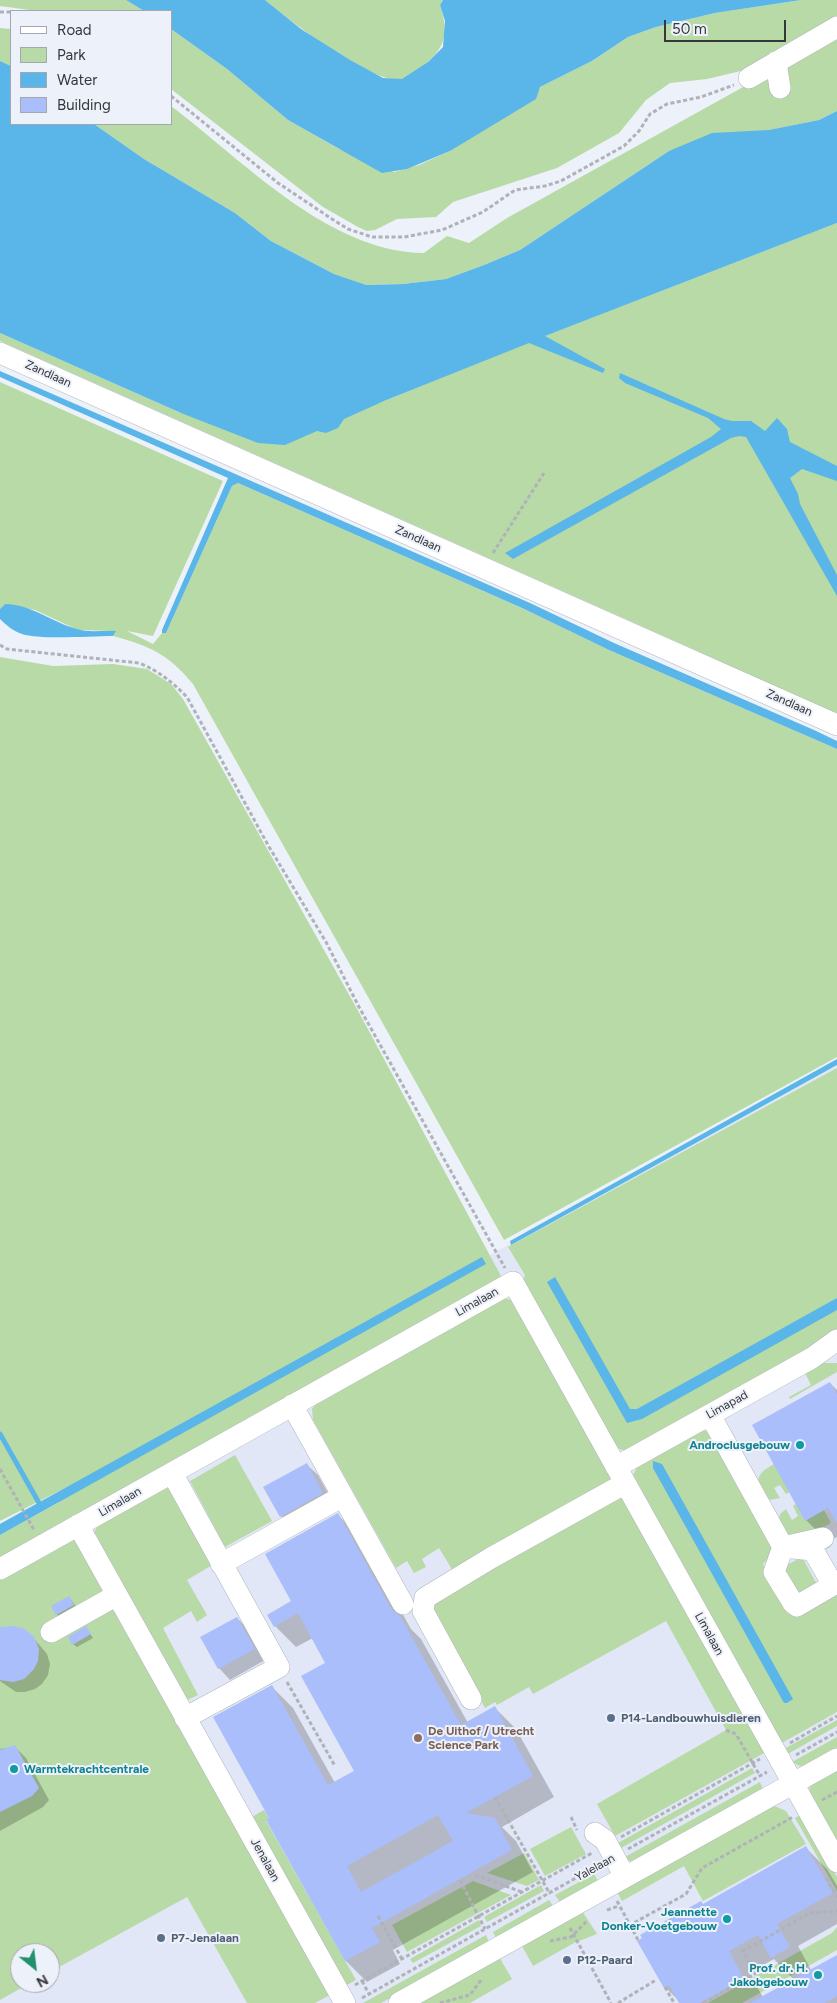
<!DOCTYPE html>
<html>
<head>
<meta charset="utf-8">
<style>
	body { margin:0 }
	#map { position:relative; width:837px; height:2003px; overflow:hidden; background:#edf1f9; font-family:Figtree,sans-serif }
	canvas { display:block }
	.legend { position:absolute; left:10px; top:10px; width:162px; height:115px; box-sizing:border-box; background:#edf1f9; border:1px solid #a4a7ad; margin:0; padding:6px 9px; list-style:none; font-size:15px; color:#36373a }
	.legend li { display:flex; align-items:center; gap:10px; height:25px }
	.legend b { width:25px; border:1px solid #a4a7ad }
	.north { position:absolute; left:10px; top:1943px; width:50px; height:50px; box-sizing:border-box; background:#edf1f9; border:1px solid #a4a7ad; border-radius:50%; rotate:151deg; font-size:14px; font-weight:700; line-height:20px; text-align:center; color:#36373a }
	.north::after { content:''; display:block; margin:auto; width:18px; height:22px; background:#248f6d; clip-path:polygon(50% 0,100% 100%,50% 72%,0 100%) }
	.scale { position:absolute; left:664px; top:20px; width:122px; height:22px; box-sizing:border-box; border:2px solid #36373a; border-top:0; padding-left:6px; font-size:15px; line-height:18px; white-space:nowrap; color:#36373a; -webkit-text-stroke:4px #edf1f9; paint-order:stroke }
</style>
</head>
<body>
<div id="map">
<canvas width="837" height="2003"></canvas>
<ul class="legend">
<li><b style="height:6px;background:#fff"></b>Road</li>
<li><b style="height:14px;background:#b8daa6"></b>Park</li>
<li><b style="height:14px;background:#5ab6e8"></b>Water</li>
<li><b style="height:14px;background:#a9befb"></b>Building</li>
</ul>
<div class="north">N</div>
<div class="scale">50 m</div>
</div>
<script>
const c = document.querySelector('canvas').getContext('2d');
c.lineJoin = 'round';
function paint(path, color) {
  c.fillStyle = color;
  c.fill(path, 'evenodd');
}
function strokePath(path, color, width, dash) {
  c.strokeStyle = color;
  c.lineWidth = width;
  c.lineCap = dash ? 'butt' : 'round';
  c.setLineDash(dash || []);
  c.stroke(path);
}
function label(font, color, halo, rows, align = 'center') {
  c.font = font + ' Figtree,sans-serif';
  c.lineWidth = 4;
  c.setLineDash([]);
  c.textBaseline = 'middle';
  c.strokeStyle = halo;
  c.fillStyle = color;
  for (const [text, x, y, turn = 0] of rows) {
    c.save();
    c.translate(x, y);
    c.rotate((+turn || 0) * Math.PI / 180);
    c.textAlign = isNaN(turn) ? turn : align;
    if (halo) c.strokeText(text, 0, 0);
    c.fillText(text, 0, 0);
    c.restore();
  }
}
paint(new Path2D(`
	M837 1065V2003H0V1523ZM20 1953H50V1983H20Z`), '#e1e7f6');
paint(new Path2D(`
	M0 0H126L144 11H37L0 6Z
	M265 0H443L440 5C447 27 448 43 430 60 424 66 410 77 402 79 373 86 288 19 265 0Z
	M801 0H837V20L749 69 707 79 670 83 646 100 619 133 557 168 453 202 436 217 397 219 375 230 367 231 358 227 323 207 171 89V29L227 69 288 120 339 149 394 172 419 165 450 151 540 87 592 61 628 37 656 27 715 13Z
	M0 28 11 29V66L0 61Z
	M837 35V111L819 120 669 151 520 250 484 265 446 279 403 284 365 285 334 274 271 241 235 213 144 159 94 124H171V106C244 161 328 252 424 253L447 236 469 243 507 218Z
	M837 223V716L693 649 0 341V333L181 413 384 401 544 336Z
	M0 382 223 481 153 636 127 631 153 644 162 633H166L232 486 238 483 522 608 609 650 837 749V1057L504 1240 193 684C168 654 150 646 113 636L115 631 78 630 35 610 5 604 0 609Z
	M0 657 53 666 113 664 147 669 171 684 183 699 356 1007 501 1276 500 1283 0 1561V1535L58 1503 81 1480 0 1521Z
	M837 1068V1349L630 1450H622L614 1446 522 1282 525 1275 508 1247Z
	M504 1298 515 1301 612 1475 609 1485 453 1571 439 1548 422 1559 426 1567 414 1573 407 1561 396 1568 313 1420 312 1409 318 1401Z
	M818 1363H837V1372L790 1399 789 1397 811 1385 804 1371Z
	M698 1430 706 1431 714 1437 774 1547 771 1556 763 1564 788 1611 837 1589V1712L780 1744 633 1476 638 1464Z
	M235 1455 272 1521 225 1547 190 1481Z
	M774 1464 790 1492 786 1494 780 1485 774 1488 780 1498 770 1500 758 1484C758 1472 765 1470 774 1464Z
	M163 1488H170L214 1564 187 1580 207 1615 197 1622 191 1611 163 1628 198 1695 185 1701 93 1535 99 1522Z
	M618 1495 624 1498 766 1752 615 1836 597 1804 726 1730 666 1621 533 1694 529 1687 497 1705 495 1702 485 1708 434 1618 431 1600Z
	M796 1504 824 1510 831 1523 803 1539 789 1538 779 1520 780 1514 786 1509 792 1520 798 1516 793 1506Z
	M73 1539 80 1542 332 1994 315 2003H247L187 1897 50 1972V1953H20V1983H30L0 2000V1579Z
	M802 1557 819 1588 798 1599 781 1568Z
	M837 1720V1726L786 1755 782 1750Z
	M837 1737V1748L802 1767 792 1762Z
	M752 1768 755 1773 621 1848 618 1843Z
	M837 1768V1846L809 1797 810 1785Z
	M760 1782 763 1789 631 1862 625 1857Z
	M772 1805 786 1811 806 1844 703 1901 684 1866 622 1901 616 1890Z
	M264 1810 269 1818 266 1821 356 1980 345 1986 252 1817Z
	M802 1814 837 1877V1891L795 1818Z
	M571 1827 586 1854 545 1876 530 1849Z
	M524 1853 539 1880 527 1886 487 1873Z
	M594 1874 598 1881 560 1902 555 1895Z
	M473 1881 511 1895 407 1952 392 1925Z
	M541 1885 544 1891 487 1922 484 1917Z
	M549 1900 553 1906 496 1938 493 1932Z
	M582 1911 597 1934 574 1943 533 1966 521 1944Z
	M479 1920 481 1926 413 1963 410 1959Z
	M837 1927V1950L742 2003H708L832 1933Z
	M486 1935 489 1942 381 2003H363Z
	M499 1957 512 1979 470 2003H416Z`), '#b8daa6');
paint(new Path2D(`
	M126 0H265L301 29 350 60 383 78 402 79 428 62 443 47 445 21 440 5 443 0H801L715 13 656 27 628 37 592 61 540 87 536 99 450 151 407 169 382 173 288 120 227 69 171 29V11H144Z
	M0 61 11 66V124H94L144 159 235 213 271 241 334 274 366 285 403 284 446 279 484 265 520 250 669 151 712 133 769 130 819 120 837 111V223L545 336 605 369 603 373 529 343 384 401 344 419 338 428 326 433 317 431 285 445 258 443 181 413 0 333Z
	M0 371 530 603 614 643 814 730 837 741V749L609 650 522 608 238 483 232 486 166 633H162V630L228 478 0 377Z
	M620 373 724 419 732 421H751L765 431 777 418 787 429 790 442 837 466V481L802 469 790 478 798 494 800 504 837 575V596L746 437 739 436 731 438 513 559 505 553 711 437 721 429 708 418 625 383 619 378Z
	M5 604C33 605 51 622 77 629 88 633 104 630 116 631L113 636C90 636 41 640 22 634 13 631 6 625 0 619V609Z
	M837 1059V1065L511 1245 510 1241Z
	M482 1257 486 1264 475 1270 0 1535V1524Z
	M555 1277 630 1409H637L837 1298V1310L642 1419 627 1423 547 1282Z
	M653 1461 662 1464 793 1699 787 1703H784L653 1468Z`), '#5ab6e8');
paint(new Path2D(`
	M830 1383 837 1390V1537L828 1542 806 1520Z
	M306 1464 318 1475 334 1504 292 1528 281 1516Z
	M338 1515 359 1536 411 1629 421 1639 468 1723 495 1708 516 1729 554 1797 502 1827 516 1841 533 1872 393 1950 400 1964 367 1982 346 1961 272 1687 293 1708 335 1783 356 1771 327 1663 313 1638 296 1647 275 1626 293 1602Z
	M69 1597 77 1608 60 1618 57 1614Z
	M237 1618 248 1629 265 1660 230 1680 219 1668Z
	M86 1628 93 1638 77 1647 73 1644Z
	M0 1630 30 1634 47 1654 50 1664 48 1675 42 1684 35 1689 25 1692H16L0 1681Z
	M15 1747 26 1758 49 1800 43 1807 0 1831V1749Z
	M806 1848 827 1869 837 1886V1924L798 1946 811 1970 837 1956V2003H681L665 1987 703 1905ZM774 1959 794 1980 763 1997 749 1973Z`), '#0003');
strokePath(new Path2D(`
	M0 1434 39 1503`), '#5ab6e8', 5);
paint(new Path2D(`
	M830 1382 837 1394V1523L828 1508 805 1521 752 1425Z
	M307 1463 323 1493 280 1517 263 1487Z
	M338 1513 392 1610 400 1616 461 1725 495 1706 533 1776 466 1813 495 1818 512 1850 372 1928 380 1942 345 1961 266 1820 269 1818 213 1717 272 1685 328 1785 354 1771 301 1676 325 1663 298 1613 274 1627 267 1615 291 1601 265 1554ZM438 1815 453 1841 361 1892 347 1866Z
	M69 1596 74 1605 56 1615 51 1606Z
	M237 1617 255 1649 218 1669 200 1637Z
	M14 1626 25 1629 34 1637 39 1649 38 1661 34 1669 24 1679 13 1682 0 1680V1627Z
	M86 1626 91 1634 72 1645 68 1637Z
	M15 1745 39 1788 32 1796 0 1812V1750Z
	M806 1846 833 1893 777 1924 790 1947 771 1958 758 1935 729 1951 744 1979 700 2003H679L669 1985 664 1988 637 1941 642 1938 640 1935 701 1901 703 1904Z
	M837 1955V1996L825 2003H750Z`), '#a9befb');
const minor = new Path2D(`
	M776 62 780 88
	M749 78 837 27
	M0 353 837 725
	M292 1405 403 1604
	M710 1415 783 1547 823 1538
	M616 1467 812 1358 837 1340
	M172 1473 279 1667 185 1718
	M78 1525 345 2003
	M783 1547 813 1550 833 1585 797 1606 793 1603 774 1572Z
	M221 1564 343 1496
	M0 1569 513 1282 837 1862
	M51 1632 117 1595
	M471 1699 423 1611 425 1598 491 1558 624 1484
	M595 1833 605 1840 625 1877
	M399 2003 837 1759`);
strokePath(minor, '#b1b4bc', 22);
strokePath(new Path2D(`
	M0 12H11
	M171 96 278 183 332 219 348 229 372 237H404L442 230 483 212 515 190 545 186 561 181 624 146 639 131 650 114 667 104 701 97 734 85
	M493 553 544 473
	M0 645 7 649 139 663C159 671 172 682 187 697L268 845 326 942 359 1007 505 1268
	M0 1469 34 1530
	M287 1682 335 1766
	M726 1730 736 1734 760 1776
	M790 1743 837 1716
	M796 1755 837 1732
	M495 1797 550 1894
	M822 1800 837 1792
	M571 1817 577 1830
	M621 1837 760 1759
	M628 1849 767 1772
	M475 1875 522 1892
	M826 1878 837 1897
	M460 1880 485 1929
	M617 1901 630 1925 686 1894 702 1868 793 1817
	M607 1910 619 1906
	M378 1916 402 1959
	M630 1925 638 1940
	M570 1928 611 2003
	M550 1941 571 1937 588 1920
	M362 1981 369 1994
	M355 1985 592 1853
	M665 1987 674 2003
	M362 1998 599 1865
	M440 2003 470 1995 482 1979
	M618 2003 656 1980
	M703 2003 755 1974 743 1951 810 1913 837 1911`), '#afb2b8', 3, [4, 2.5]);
strokePath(minor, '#fff', 21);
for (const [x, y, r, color] of [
	[800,1445,5,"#0f9aa8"],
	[611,1718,5,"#5c6f8a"],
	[418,1738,5,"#8d6e63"],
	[14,1769,5,"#0f9aa8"],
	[727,1919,5,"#0f9aa8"],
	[161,1938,5,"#5c6f8a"],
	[567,1960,5,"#5c6f8a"],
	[818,1975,5,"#0f9aa8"]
]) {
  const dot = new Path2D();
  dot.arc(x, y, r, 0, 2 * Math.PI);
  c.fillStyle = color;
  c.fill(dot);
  strokePath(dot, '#edf1f9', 2);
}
label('12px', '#36373a', '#edf1f9', [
	["Zandlaan",48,374,24],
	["Zandlaan",418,539,24],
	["Zandlaan",789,703,24],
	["Limalaan",477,1302,-29],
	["Limapad",727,1405,-29],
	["Limalaan",120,1502,-30],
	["Limalaan",709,1634,61],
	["Jenalaan",265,1860,61],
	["Yalelaan",595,1868,-29]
]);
label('bold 12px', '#0d838f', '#edf1f9', [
	["Androclusgebouw",790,1445],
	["Warmtekrachtcentrale",24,1769,"left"],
	["Jeannette",717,1912],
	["Donker-Voetgebouw",717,1926],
	["Prof. dr. H.",808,1968],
	["Jakobgebouw",808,1982]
], 'right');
label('bold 12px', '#4e5e75', '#edf1f9', [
	["P14-Landbouwhuisdieren",621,1718],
	["P7-Jenalaan",171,1938],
	["P12-Paard",577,1960]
], 'left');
label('bold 12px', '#785e54', '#edf1f9', [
	["De Uithof / Utrecht",428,1731],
	["Science Park",428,1745]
], 'left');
</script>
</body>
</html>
